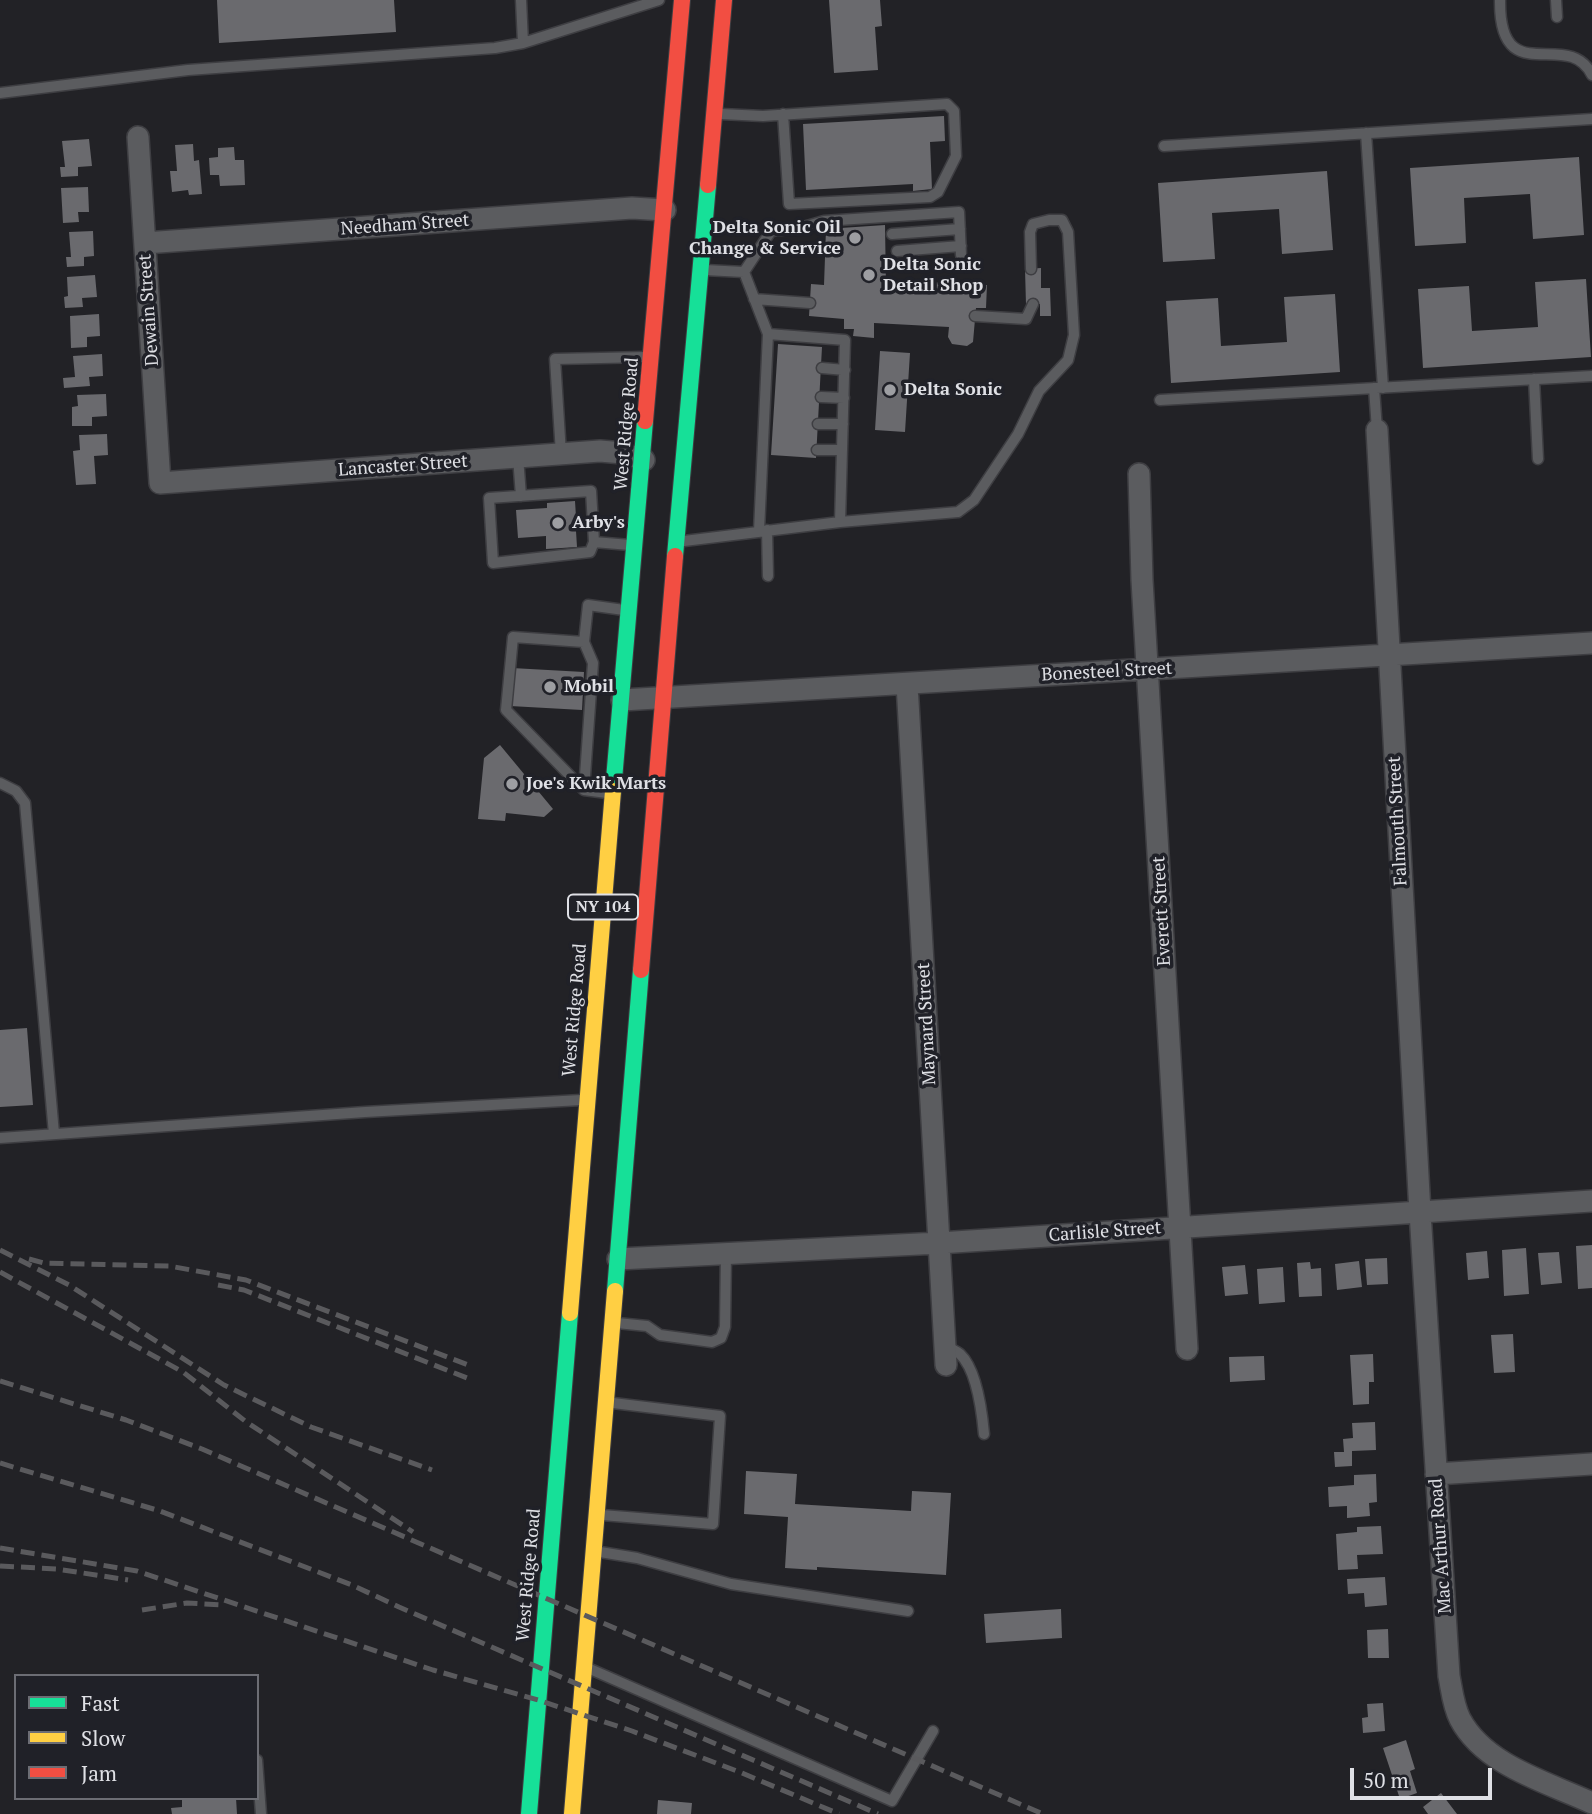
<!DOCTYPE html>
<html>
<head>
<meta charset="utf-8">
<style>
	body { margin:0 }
	#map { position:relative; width:1592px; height:1814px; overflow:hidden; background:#222226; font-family:"PT Serif",serif }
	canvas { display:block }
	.legend { position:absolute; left:14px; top:1674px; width:245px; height:126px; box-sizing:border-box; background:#202128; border:2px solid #6c6d74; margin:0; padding:9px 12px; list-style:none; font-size:21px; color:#dfe0e5 }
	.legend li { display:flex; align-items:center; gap:14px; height:35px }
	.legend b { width:35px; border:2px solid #6c6d74 }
	.scale { position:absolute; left:1350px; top:1768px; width:142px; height:32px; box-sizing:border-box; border:4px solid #dfe0e5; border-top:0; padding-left:9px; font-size:21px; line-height:24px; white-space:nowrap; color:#dfe0e5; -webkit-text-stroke:5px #202128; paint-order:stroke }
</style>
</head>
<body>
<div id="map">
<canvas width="1592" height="1814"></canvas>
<ul class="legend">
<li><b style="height:9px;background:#16e098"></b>Fast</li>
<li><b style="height:9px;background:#ffcf43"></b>Slow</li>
<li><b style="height:9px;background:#f24e42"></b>Jam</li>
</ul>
<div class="scale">50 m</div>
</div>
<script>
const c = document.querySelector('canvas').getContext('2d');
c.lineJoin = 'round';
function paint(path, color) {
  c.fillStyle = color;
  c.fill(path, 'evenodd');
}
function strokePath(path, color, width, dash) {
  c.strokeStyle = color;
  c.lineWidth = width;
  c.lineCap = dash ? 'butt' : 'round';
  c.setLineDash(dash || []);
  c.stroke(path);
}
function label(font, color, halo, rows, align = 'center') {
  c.font = font + ' "PT Serif",serif';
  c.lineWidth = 7;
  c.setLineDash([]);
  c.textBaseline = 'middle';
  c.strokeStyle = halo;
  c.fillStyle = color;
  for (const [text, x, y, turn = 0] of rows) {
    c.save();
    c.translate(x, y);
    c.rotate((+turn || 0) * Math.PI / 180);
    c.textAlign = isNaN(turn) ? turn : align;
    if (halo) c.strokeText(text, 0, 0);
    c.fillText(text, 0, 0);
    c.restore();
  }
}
paint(new Path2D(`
	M217 0H394L396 32 219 43Z
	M829 0H880L882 26 875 27 878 70 834 73Z
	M944 116 945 141 930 142 932 189 913 191V184L806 190 803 124Z
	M89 139 92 166 78 167V176L61 177 60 167H65L62 141Z
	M193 144 194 161 199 160 202 194 189 195 188 190 172 192 170 171H177L175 145Z
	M234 147 235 160H244L245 185 220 186 219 175H210L209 158 218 157V148Z
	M1579 157 1584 235 1533 239 1530 194 1464 198 1466 243 1415 246 1410 168Z
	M1327 171 1333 250 1282 254 1279 209 1212 213 1215 259 1163 262 1158 183Z
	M88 187 89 212H78L79 222 63 223 61 188Z
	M885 225 886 288 931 291V282L987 285 986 308H976L973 342 967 346 952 344 948 337 949 327 874 323V338L853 336 854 329H844V319L809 316 811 284 824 285 826 229Z
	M93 231 94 256 84 257V266L67 267 66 257H71L69 232Z
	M1041 268V288H1050L1051 316H1040V304L1026 305 1025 269Z
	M95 275 97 297 82 298 83 307 65 308 64 297 68 296 67 277Z
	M1586 279 1591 357 1423 368 1418 289 1469 286 1472 331 1538 327 1535 282Z
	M1335 294 1340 372 1171 383 1166 301 1218 298 1221 346 1287 342 1284 297Z
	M99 314 100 336 87 337V347L71 348 70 316Z
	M778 344 822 347 816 458 771 455Z
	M880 351 910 353 905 432 875 430Z
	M102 354 103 376 89 377 90 386 64 388 63 378 75 377 73 356Z
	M106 394 107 416 92 417V426H72V407L78 406 77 395Z
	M107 434 108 455 94 456 96 484 76 485 73 451 80 450 79 435Z
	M575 501 576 517 582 516 583 530 576 531 577 547 546 549V536L518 538 516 510 547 508V503Z
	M512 668 584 672 582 710 510 706Z
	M500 745 553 809 544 817 506 813 505 821 478 819 484 758Z
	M27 1028 33 1105 0 1107V1030Z
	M1592 1245V1288L1578 1289 1576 1246Z
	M1526 1248 1529 1294 1504 1296 1502 1250Z
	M1487 1251 1489 1278 1468 1280 1466 1253Z
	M1559 1252 1562 1283 1541 1285 1538 1253Z
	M1387 1258 1388 1284 1367 1285 1365 1259Z
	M1359 1261 1362 1287 1337 1290 1335 1264Z
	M1310 1262 1311 1269 1321 1268 1322 1296 1299 1297 1297 1263Z
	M1245 1265 1248 1294 1225 1296 1222 1267Z
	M1283 1267 1285 1302 1259 1304 1257 1269Z
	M1513 1334 1515 1372 1494 1373 1491 1335Z
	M1373 1354 1374 1382H1369V1404L1353 1405 1350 1355Z
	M1264 1356 1265 1380 1230 1382 1229 1357Z
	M1375 1422 1376 1450 1352 1451V1466L1335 1467 1334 1452H1344L1343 1439 1353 1438 1352 1423Z
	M746 1471 797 1474 795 1504 911 1511 912 1491 951 1493 946 1575 817 1567V1570L785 1568 788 1517 744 1514Z
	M1376 1474 1377 1502 1369 1503 1370 1516 1347 1518V1506L1329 1507 1328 1487 1354 1485V1475Z
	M1381 1526 1383 1554 1357 1555 1358 1569 1338 1570 1336 1534 1357 1532V1527Z
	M1385 1577 1387 1605 1365 1607 1364 1593 1348 1594 1347 1579Z
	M1061 1609 1062 1638 986 1643 984 1614Z
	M1388 1629 1389 1658H1368L1367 1630Z
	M1383 1703 1385 1731 1363 1733 1362 1718 1368 1717 1367 1704Z
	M1406 1740 1415 1769 1410 1771 1417 1793 1400 1799 1383 1748Z
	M1441 1793 1457 1814H1428L1423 1807Z
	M182 1798H236L237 1814H172L171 1808 182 1807Z
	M658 1800 692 1803 691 1814H657Z`), '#6a6a6e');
const lane = new Path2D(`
	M521 0 523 43
	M1500 0C1499 93 1568 26 1592 75
	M1556 0 1557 17
	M0 93 188 70 495 48 523 43 659 0
	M721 114 763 116 947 104 954 111 956 156 938 192 930 197 789 204 783 114
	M1366 133 1383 388
	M1164 146 1592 119
	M892 234 960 229
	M897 251 961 246
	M705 270 744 272
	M744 272 771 231 800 228 824 221 959 212 961 255
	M744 272 768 334 759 531
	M754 299 810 303
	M975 316 1026 319 1033 304
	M822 368 845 370
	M1534 379 1538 459
	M1374 388 1377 430
	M821 397 844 398
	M1160 400 1592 376
	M818 424H843
	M817 450H842
	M561 454 555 359 646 357
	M518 457 521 496
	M591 491 594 542 590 552 493 563 489 498Z
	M840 522 958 512 974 500 1018 434 1039 391 1068 360 1074 335 1068 232 1062 220H1049L1033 224 1030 232 1031 269
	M767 530 768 576
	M684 541 840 522 845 340 768 334
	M594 542 630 545
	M0 783 16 791 25 803 54 1134
	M584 790 593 663 584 642
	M607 793 584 790 506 710 513 637 584 642 588 605 624 610
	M0 1138 365 1112 581 1100
	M617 1323 647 1326 660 1335 712 1342 721 1338 725 1327 726 1253
	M945 1345C949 1348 956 1351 960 1354 977 1370 982 1412 984 1434
	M602 1515 713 1524 720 1416 613 1403
	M600 1552 637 1558 731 1584 908 1611
	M590 1669 892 1801 933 1731
	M257 1760 261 1814`);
const street = new Path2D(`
	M138 137 160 483 600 451 623 453 644 460
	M145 243 632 208 665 210
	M1377 430 1420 1212 1449 1676C1452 1691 1453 1705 1460 1719 1485 1766 1547 1782 1592 1803
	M1139 474 1142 580 1187 1349
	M907 684 946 1365
	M622 700 1592 643
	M618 1259 939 1243 1592 1201
	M1436 1474 1592 1464`);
const fast = new Path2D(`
	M675 556 708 185
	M613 791 645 421
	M615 1291 641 970
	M529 1814 570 1313`);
const slow = new Path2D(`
	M570 1313 613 791
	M572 1814 615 1291`);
const jam = new Path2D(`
	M708 185 724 0
	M645 421 682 0
	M641 970 675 556`);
strokePath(lane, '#3e3e42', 13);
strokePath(street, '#3e3e42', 24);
strokePath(fast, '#3e3e42', 18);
strokePath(slow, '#3e3e42', 18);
strokePath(jam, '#3e3e42', 18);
strokePath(lane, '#5b5c5f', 10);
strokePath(street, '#5b5c5f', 21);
strokePath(fast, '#16e098', 16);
strokePath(slow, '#ffcf43', 16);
strokePath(jam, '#f24e42', 16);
strokePath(new Path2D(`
	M0 1250 69 1285 224 1385 311 1427 432 1470
	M29 1259 44 1263 169 1266 246 1280 471 1366
	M0 1272 183 1372 245 1421 413 1532
	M218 1285 244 1290 467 1378
	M0 1381 126 1420 202 1449 1043 1814
	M0 1463 160 1511 352 1585 399 1607 878 1814
	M0 1548 137 1571 433 1670 538 1700 632 1731 742 1773 839 1814
	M0 1566 57 1569 128 1580
	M142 1610 187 1603 224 1605`), '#5a5a5d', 5, [14, 7]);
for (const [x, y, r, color] of [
	[855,238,7,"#9d9ea2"],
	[869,275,7,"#9d9ea2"],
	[890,390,7,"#9d9ea2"],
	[558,523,7,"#9d9ea2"],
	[550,687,7,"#9d9ea2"],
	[512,784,7,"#9d9ea2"]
]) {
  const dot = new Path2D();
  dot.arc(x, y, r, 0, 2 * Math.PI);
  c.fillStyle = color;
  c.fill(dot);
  strokePath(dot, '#202128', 2.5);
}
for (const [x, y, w] of [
	[603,907,70]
]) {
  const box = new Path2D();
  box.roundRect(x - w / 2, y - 12.5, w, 25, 5);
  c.fillStyle = '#202128';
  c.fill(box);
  strokePath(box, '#dfe0e5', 2);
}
label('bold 16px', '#dfe0e5', null, [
	["NY 104",603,907]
]);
label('18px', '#dfe0e5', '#202128', [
	["Needham Street",405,225,-4],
	["Dewain Street",149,310,-94],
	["West Ridge Road",627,424,-85],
	["Lancaster Street",403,466,-4],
	["Bonesteel Street",1107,672,-3],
	["Falmouth Street",1398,821,-93],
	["Everett Street",1162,911,-93],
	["West Ridge Road",575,1010,-85],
	["Maynard Street",927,1024,-93],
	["Carlisle Street",1105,1232,-4],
	["Mac Arthur Road",1441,1546,-94],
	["West Ridge Road",529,1575,-85]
]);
label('bold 18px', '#dfe0e5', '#202128', [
	["Delta Sonic Oil",841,228,"right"],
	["Change & Service",841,249,"right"],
	["Delta Sonic",883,265],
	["Detail Shop",883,286],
	["Delta Sonic",904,390],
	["Arby's",572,523],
	["Mobil",564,687],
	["Joe's Kwik Marts",526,784]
], 'left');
</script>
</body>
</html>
